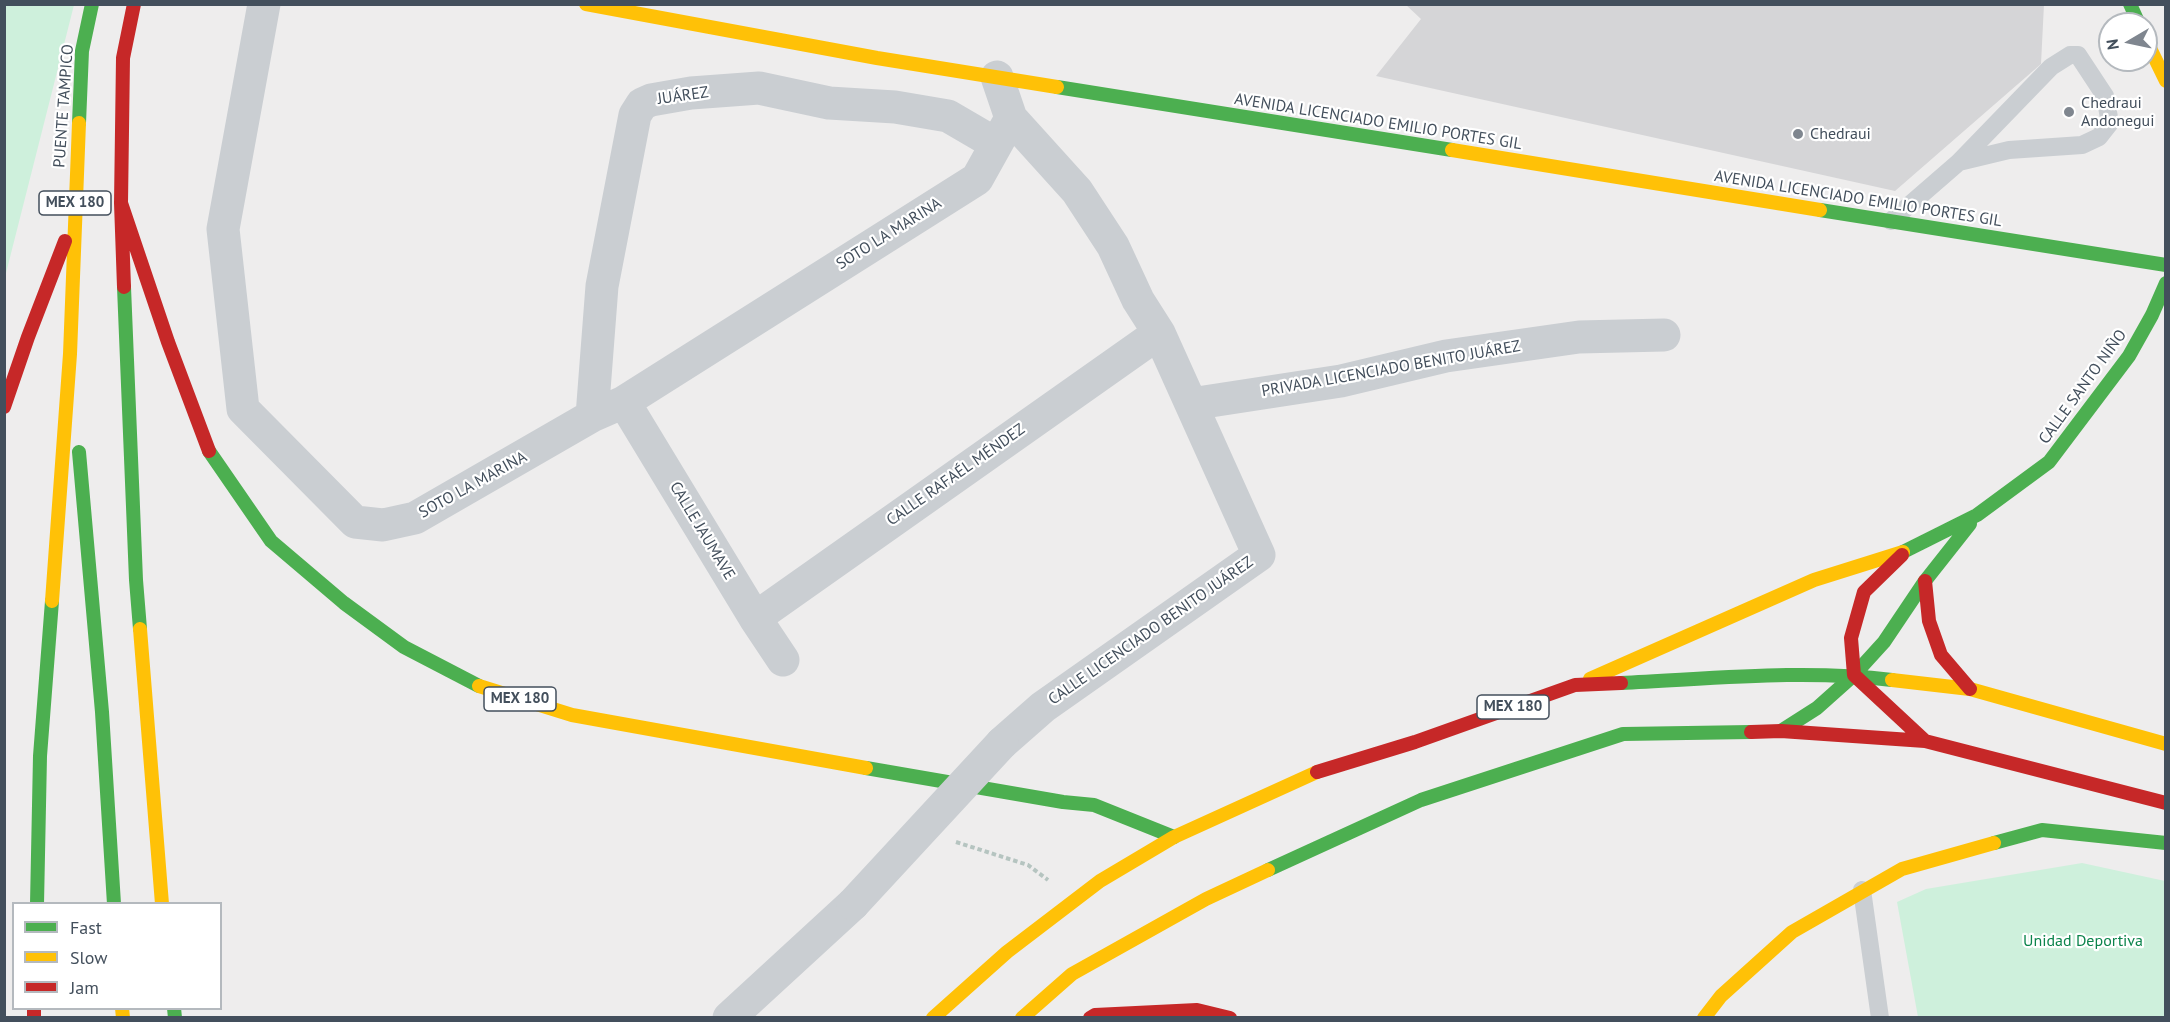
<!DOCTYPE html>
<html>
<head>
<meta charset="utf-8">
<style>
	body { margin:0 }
	#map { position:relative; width:2170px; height:1022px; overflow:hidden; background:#eeeded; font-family:"PT Sans",sans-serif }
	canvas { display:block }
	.frame { position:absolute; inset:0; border:6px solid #434f5c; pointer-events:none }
	.legend { position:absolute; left:12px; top:902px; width:210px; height:108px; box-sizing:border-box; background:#fff; border:2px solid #b4b9be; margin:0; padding:8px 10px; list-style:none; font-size:18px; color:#434f5c }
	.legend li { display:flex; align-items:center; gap:12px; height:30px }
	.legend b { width:30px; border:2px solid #b4b9be }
	.north { position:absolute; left:2098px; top:12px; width:60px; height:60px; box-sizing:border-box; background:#fff; border:2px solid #b4b9be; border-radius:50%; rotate:261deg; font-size:16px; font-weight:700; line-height:24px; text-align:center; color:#434f5c }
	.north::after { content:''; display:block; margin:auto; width:21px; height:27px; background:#7f868f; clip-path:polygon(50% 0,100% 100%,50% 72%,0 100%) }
</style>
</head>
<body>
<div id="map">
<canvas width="2170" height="1022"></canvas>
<div class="frame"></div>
<ul class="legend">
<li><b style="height:8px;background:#4caf50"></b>Fast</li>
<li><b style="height:8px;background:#ffc107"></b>Slow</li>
<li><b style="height:8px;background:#c62828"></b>Jam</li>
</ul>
<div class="north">N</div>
</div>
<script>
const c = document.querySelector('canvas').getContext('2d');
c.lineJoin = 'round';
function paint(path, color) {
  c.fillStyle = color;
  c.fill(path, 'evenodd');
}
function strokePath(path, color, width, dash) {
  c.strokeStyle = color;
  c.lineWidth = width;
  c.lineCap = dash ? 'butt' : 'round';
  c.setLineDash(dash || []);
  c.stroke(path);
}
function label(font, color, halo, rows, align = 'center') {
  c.font = font + ' "PT Sans",sans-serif';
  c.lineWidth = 4.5;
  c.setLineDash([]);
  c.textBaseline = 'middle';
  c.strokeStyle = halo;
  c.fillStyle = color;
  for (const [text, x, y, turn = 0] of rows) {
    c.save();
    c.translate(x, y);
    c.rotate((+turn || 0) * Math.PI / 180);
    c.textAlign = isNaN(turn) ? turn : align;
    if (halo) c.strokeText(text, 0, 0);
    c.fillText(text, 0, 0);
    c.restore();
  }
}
paint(new Path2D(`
	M5 4 74 5 5 277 4 5Z
	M2082 863 2165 881V1017H1918L1897 902 1926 889Z`), '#cef0dc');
paint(new Path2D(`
	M1405 4H2044L2041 64 1895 191 1376 76 1421 19Z`), '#d5d5d7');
strokePath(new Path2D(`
	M956 842 1028 865 1048 880`), '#b5c4c0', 4, [4.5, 3]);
strokePath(new Path2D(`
	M1891 221 1959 162 2009 150 2082 145 2099 137 2110 123 2105 96 2078 55H2070L2051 67 1959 162
	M1862 890 1880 1018`), '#caced2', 18);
strokePath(new Path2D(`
	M264 4 223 229 243 409 355 522 383 525 415 518 592 416 624 402 977 179 1011 118
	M997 77 1011 118 1077 191 1113 246 1138 300 1159 333 1259 555 1043 707 1002 743
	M624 402 755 618 783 660
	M1191 404 1341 381 1446 356 1579 337 1664 335
	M592 416 602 286 635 115 642 104 651 100 691 93 759 88 829 103 895 107 948 116 996 144
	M755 618 1159 333
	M729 1018 853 904`), '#caced2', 33);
strokePath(new Path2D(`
	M2130 4 2139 24
	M1057 87 1452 150
	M79 123 82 51 92 4
	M1820 210 2166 265
	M124 287 136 580 140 629
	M209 451 271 541 344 603 404 647 479 686
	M79 452 102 712 114 904
	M1903 552 1977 515 2049 462 2129 356 2152 315 2166 283
	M1621 683C1711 679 1803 669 1892 680
	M1781 731 1817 708 1854 675 1884 642 1925 581 1970 524
	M866 768 1063 802 1094 805 1174 837
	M1994 843 2042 830 2166 843
	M1268 870 1421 800 1623 734 1751 732
	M37 904 40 756 52 601
	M174 1008 175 1018`), '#4caf50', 14);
strokePath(new Path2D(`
	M586 4 877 58 1057 87
	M2146 40 2166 81
	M1452 150 1820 210
	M52 601 70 354 79 123
	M140 629 162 904
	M1590 679 1814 580 1903 552
	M1892 680 1970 689 2166 744
	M479 686 572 715 866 768
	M122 1008 123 1018
	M933 1018 1007 952 1100 881 1174 837 1317 772
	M1022 1018 1072 974 1206 899 1268 870
	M1704 1018 1721 996 1792 932 1902 869 1994 843`), '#ffc107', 14);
strokePath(new Path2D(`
	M121 203 168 342 209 451
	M124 287 121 203 123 58 134 4
	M4 407 28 337 65 241
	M1902 555 1864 592 1851 638 1854 675 1925 741
	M1925 581 1929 621 1941 655 1970 689
	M1751 732 1781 731 1925 741 2166 803
	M1317 772 1415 742 1575 685 1621 683
	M34 1008V1018
	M1090 1018 1095 1015 1197 1010 1230 1018`), '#c62828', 14);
strokePath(new Path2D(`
	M853 904 1002 743`), '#caced2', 33);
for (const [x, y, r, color] of [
	[2069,112,6,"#7f868f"],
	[1798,134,6,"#7f868f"]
]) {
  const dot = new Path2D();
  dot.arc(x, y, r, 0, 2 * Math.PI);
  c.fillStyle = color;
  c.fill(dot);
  strokePath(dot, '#fff', 2);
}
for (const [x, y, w] of [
	[75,203,72],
	[520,699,72],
	[1513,707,72]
]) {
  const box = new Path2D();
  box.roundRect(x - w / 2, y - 12, w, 24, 4.5);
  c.fillStyle = '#fff';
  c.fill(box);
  strokePath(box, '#434f5c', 1.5);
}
label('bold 15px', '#434f5c', null, [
	["MEX 180",75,203],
	["MEX 180",520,699],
	["MEX 180",1513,707]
]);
label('16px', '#434f5c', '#fff', [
	["JUÁREZ",683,96,-8],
	["PUENTE TAMPICO",64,106,-86],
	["AVENIDA LICENCIADO EMILIO PORTES GIL",1378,122,9],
	["AVENIDA LICENCIADO EMILIO PORTES GIL",1858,199,9],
	["SOTO LA MARINA",889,234,-32],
	["PRIVADA LICENCIADO BENITO JUÁREZ",1391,369,-10],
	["CALLE SANTO NIÑO",2083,387,-54],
	["CALLE RAFAÉL MÉNDEZ",956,475,-35],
	["SOTO LA MARINA",473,485,-29],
	["CALLE JAUMAVE",702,531,59],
	["CALLE LICENCIADO BENITO JUÁREZ",1151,631,-35]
]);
label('16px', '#434f5c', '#fff', [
	["Chedraui",2081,103],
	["Andonegui",2081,121],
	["Chedraui",1810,134]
], 'left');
label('16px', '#0c844c', '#fff', [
	["Unidad Deportiva",2083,941]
]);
</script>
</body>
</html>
